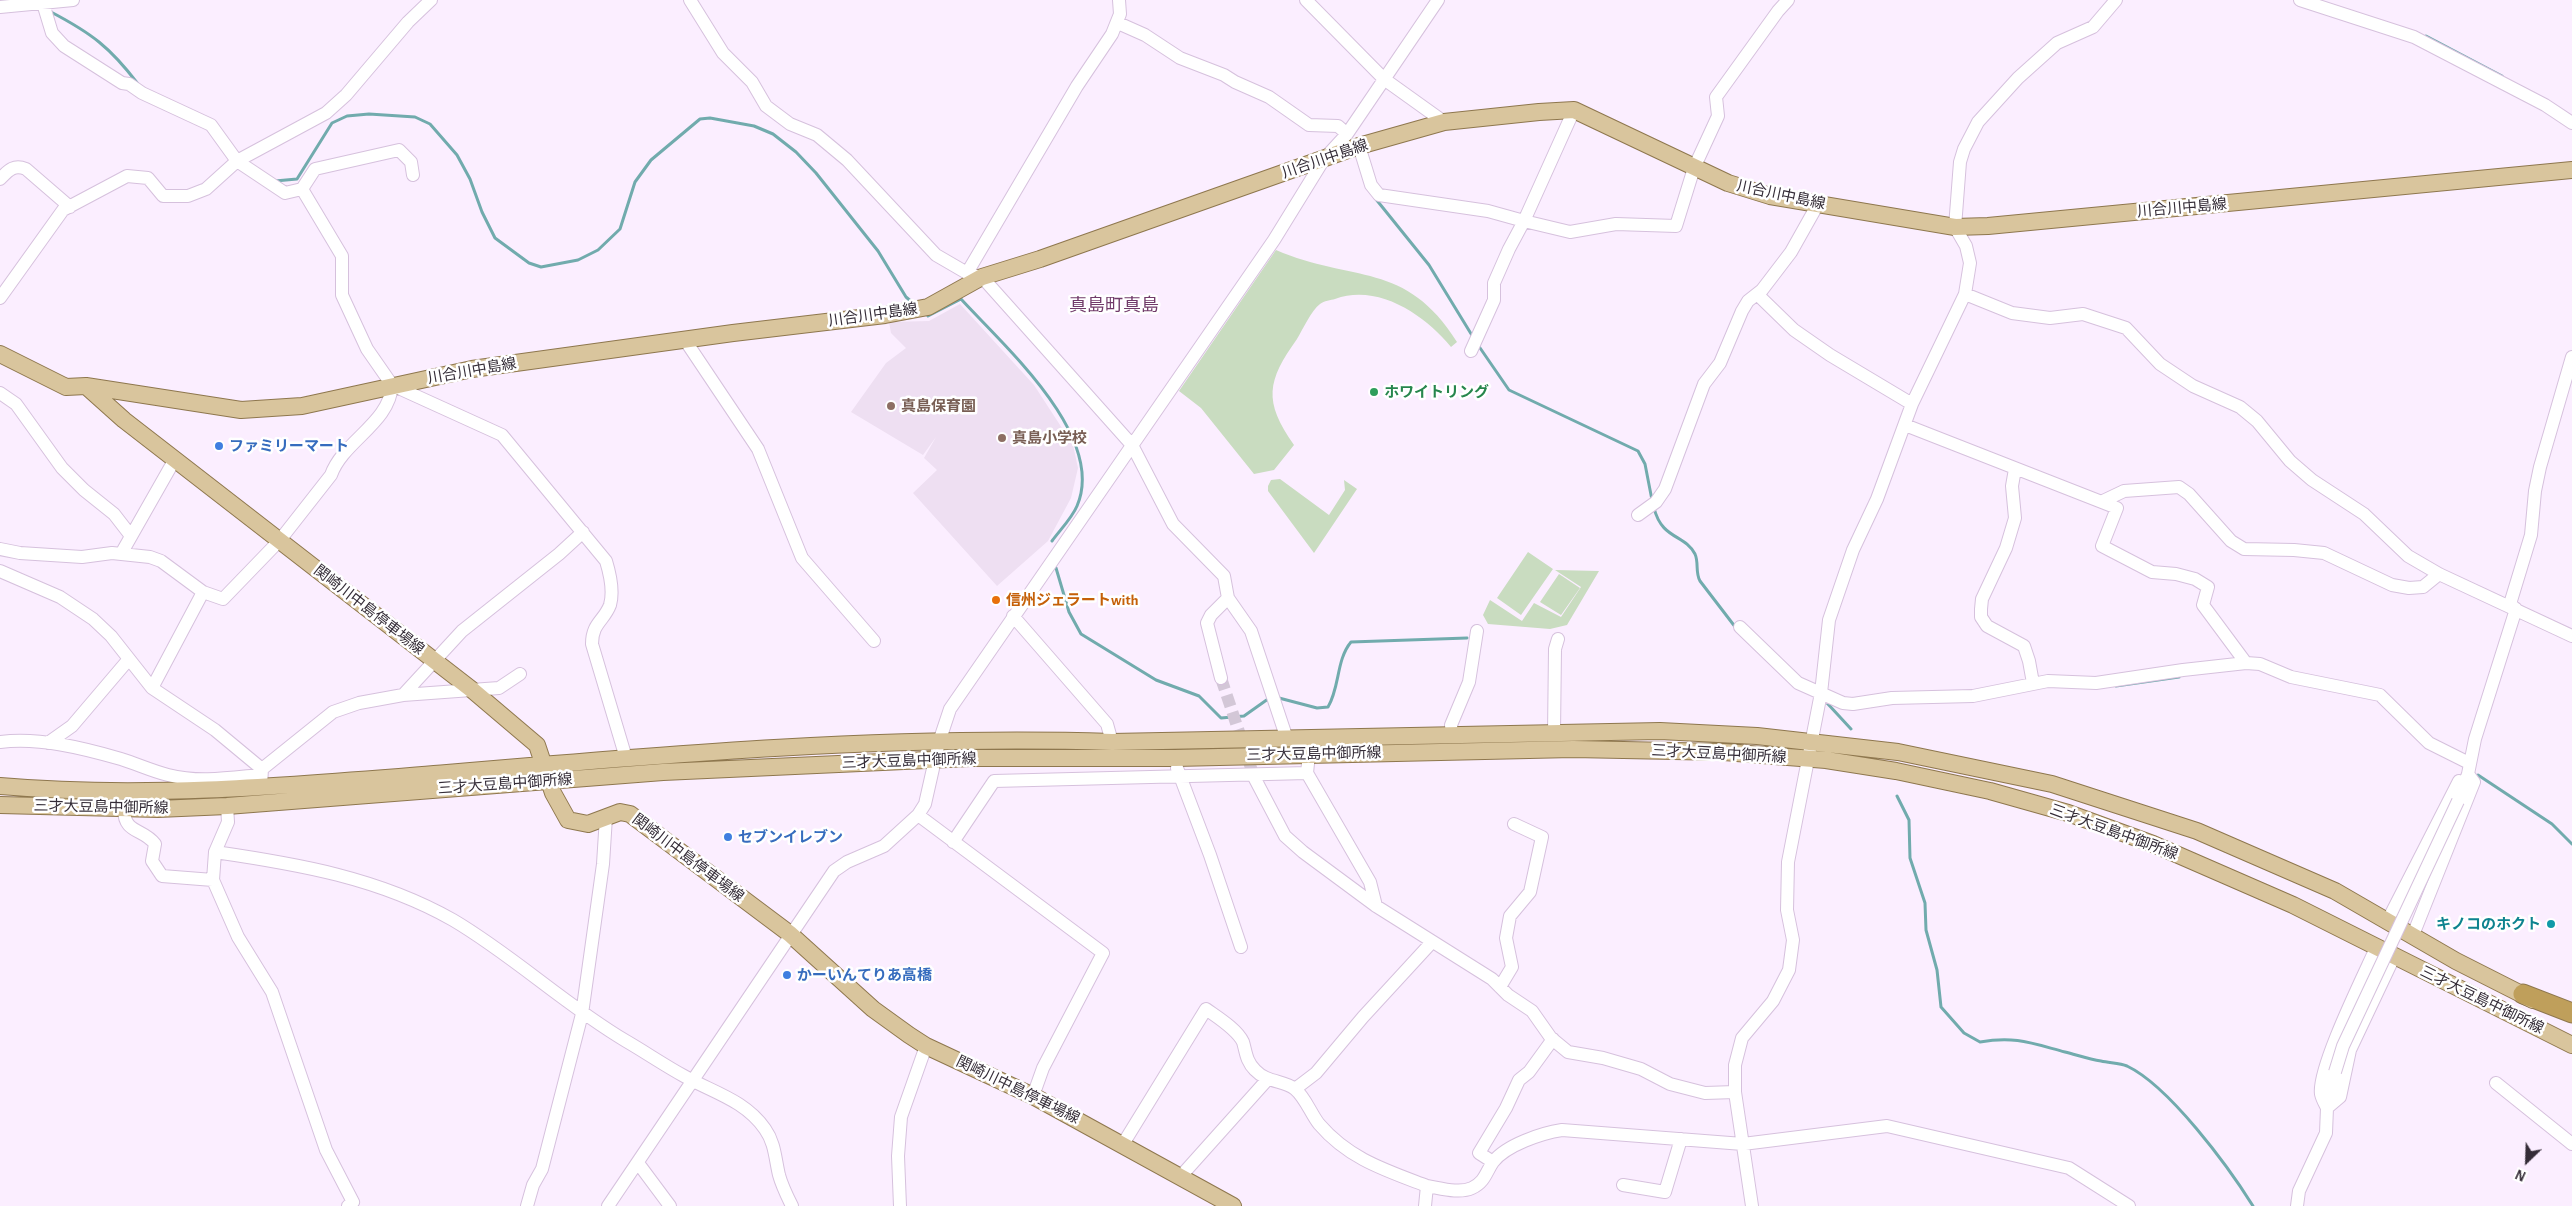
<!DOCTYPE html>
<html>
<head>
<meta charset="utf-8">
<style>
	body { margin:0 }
	#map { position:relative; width:2572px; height:1206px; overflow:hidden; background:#fbeeff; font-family:"Alegreya Sans",sans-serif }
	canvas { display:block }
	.north { position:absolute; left:2502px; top:1136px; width:50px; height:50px; -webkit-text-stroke:4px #fff; paint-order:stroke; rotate:204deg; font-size:14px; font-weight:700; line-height:20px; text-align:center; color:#342c37 }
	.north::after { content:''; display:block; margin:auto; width:18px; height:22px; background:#342c37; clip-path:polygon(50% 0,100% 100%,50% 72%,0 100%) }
</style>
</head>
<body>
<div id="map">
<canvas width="2572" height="1206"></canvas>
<div class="north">N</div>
</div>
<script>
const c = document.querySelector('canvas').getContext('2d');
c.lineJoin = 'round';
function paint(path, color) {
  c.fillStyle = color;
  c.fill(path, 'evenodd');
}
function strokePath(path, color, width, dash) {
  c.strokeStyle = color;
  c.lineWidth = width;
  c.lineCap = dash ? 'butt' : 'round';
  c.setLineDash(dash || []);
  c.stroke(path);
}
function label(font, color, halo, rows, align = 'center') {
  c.font = font + ' "Alegreya Sans","Noto Sans JP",sans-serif';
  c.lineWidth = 5;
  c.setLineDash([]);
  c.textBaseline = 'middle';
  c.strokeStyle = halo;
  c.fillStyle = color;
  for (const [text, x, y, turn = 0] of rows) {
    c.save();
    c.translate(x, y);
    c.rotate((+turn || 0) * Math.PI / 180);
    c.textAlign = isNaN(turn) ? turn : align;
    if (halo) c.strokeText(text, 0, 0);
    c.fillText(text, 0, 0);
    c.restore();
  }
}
paint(new Path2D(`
	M960 304 1034 385 1073 445 1078 468 1071 498 1048 541 997 586 913 493 937 470 924 458 936 437 923 455 851 412 886 363 906 348 891 333 889 322 929 321Z`), '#eedff2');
paint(new Path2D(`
	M1276 250C1352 283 1406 260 1457 342L1451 347C1425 315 1378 283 1335 299 1331 300 1324 301 1320 304 1311 311 1303 329 1297 339 1267 381 1263 401 1294 445L1274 470 1254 474 1201 408 1179 391Z
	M1280 479 1329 515 1345 490 1344 480 1357 489 1314 553 1268 491V486L1271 480Z
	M1528 552 1553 569 1521 615 1497 598Z
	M1555 570 1599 571 1567 625 1550 629 1488 624 1483 615 1490 600 1522 621 1534 603 1561 617 1581 587Z
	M1559 574 1580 588 1561 615 1540 602Z`), '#c9dcc0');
strokePath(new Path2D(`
	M51 12C91 33 110 47 138 84
	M2426 36 2502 76
	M275 181 297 179 332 123 347 116 369 114 415 117 430 124 457 155 470 179 482 212 495 238 529 263 541 267 578 260 598 250 620 229 635 182 651 160 700 119 710 118 754 126 773 134 796 152 816 173 878 251 906 297 913 303
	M1375 198 1429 265 1473 337
	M928 316 961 299C1003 345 1107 436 1077 506 1072 518 1060 530 1052 541
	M1478 345 1509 390 1638 451 1645 464 1652 500
	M1654 508C1662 540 1685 534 1695 554 1699 563 1695 572 1700 581L1736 628
	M1056 568 1069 612 1081 634 1156 680 1199 696 1221 718 1244 716 1268 699
	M2116 686 2179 677
	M1279 698 1317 708 1328 707C1340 687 1336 660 1351 642L1467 638
	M1827 703 1851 729
	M2478 775 2552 824 2572 844
	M1897 796 1909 820 1910 858 1925 903 1926 930 1937 970 1941 1007 1964 1033 1980 1042C2015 1036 2031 1043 2065 1052 2077 1055 2089 1059 2101 1061 2110 1063 2120 1063 2127 1066 2169 1086 2228 1166 2253 1206`), '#71abad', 3);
strokePath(new Path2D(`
	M1221 678 1254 777`), '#d3c7d7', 12, [12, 6]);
const minor = new Path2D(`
	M42 0 52 33 64 46 122 83 129 84 142 93 211 125 237 161 285 193 302 189 342 256V295L367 349 392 385 502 435 606 561C610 574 614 591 610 605 604 621 592 623 592 644L626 758
	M690 0 723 53 752 82 766 106 790 124 817 135 847 160 936 255 967 273 982 277 1132 445 1173 524 1224 576 1228 598 1251 631 1287 739
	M1306 0 1384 79 1444 122
	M2300 0 2414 37 2545 105 2572 123
	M0 7 73 0
	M1118 23 1145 35 1180 58 1224 75 1235 82 1269 97 1309 125 1338 126 1347 134
	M1574 110 1524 221 1570 232 1616 224 1676 226 1694 168 1718 116 1716 97 1778 11 1788 0
	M1359 146 1371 185 1379 195 1488 211 1524 221 1509 249 1494 283V300L1471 351
	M0 179C8 171 13 164 26 169L70 207
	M302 189 315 169 399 150 411 162 413 175
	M967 273 1077 86 1112 34 1120 14 1119 0
	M1757 294 1794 330 1830 355 1912 404
	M1965 294 2012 313 2050 318 2083 314 2126 328 2160 364 2193 386 2240 407 2257 421 2290 461 2312 480 2364 514 2408 556 2439 574 2572 636
	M0 298 63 210 127 176 148 178 163 196H188L206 189 237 161 326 113 346 95 408 22 431 0
	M685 340 758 449 802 558 874 641
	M0 393 16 404 62 468 84 490 114 514 131 536
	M1905 425 2117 508 2102 546 2152 572 2176 574 2195 579 2208 587 2203 605 2246 663
	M2015 469 2012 486 2015 518 2006 548 1982 599 1981 609V617L1987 626 2024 646 2029 661 2033 683
	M2103 501 2124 491 2179 487 2189 494 2231 541 2244 549 2294 550 2324 553 2392 585 2409 588 2423 587 2439 574
	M1638 515 1656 502 1665 489 1704 384 1720 363 1742 311 1748 301 1762 290 1791 252 1818 204
	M0 549 20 553 82 557 112 553 150 557 161 561 203 592 223 599 280 540 331 475C343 441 390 423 392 385
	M121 554 175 459
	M0 571 60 597 93 619 111 636 152 688 215 730 262 769
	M2516 609 2510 604 2531 535 2535 491 2540 467 2572 357
	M1013 616 1107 724 1112 742
	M1740 627 1798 683 1843 703 1853 704 1892 698 1973 696 2048 681 2096 683 2183 670 2246 663 2260 664 2291 677 2380 695 2429 743 2469 763
	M1221 678 1207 623 1211 615 1228 598
	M152 688 203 592
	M403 695 499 688 520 674
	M1554 733 1555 649 1558 639
	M1452 735 1451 725 1469 682 1477 631
	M0 742C39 737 83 748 121 759 137 764 152 771 168 775 199 783 229 778 260 775
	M48 743 72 726 129 659
	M1309 754 1307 773 1370 882 1376 906
	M1177 768 1210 855 1241 947
	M1254 777 1285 836 1303 852 1376 906 1492 979 1508 995 1532 1011 1551 1038 1568 1052 1603 1058 1641 1069 1670 1084 1705 1093 1735 1092
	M261 786 262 769 333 712 359 703 403 695 462 631 559 554 583 532
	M2458 801 2468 774 2475 739 2516 609
	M227 806 228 822 215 852 213 880 238 937 272 992 326 1150 353 1202 348 1206
	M124 809C124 834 143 828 155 844L152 861 162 876 213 880
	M918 815 1103 953 1043 1068 1033 1096
	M953 842 994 781 1307 773
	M215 852C298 864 379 878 453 920 514 956 565 1005 626 1041 645 1052 664 1065 684 1076 712 1092 745 1100 765 1129 775 1143 775 1158 779 1175 782 1186 787 1196 792 1206
	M2388 920 2459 781
	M2413 935 2474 782 2468 774
	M1500 987 1512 967 1506 938 1510 916 1530 892 1542 837 1514 824
	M2496 1083 2572 1144
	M1295 1089 1316 1073 1363 1017 1432 942
	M2327 1108C2325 1104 2322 1099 2321 1094 2317 1069 2364 975 2376 948
	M2327 1108 2340 1097 2350 1050 2394 957
	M1123 1144 1206 1009C1217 1017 1237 1029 1243 1042 1246 1052 1246 1061 1255 1070 1267 1083 1284 1080 1295 1089 1305 1097 1311 1114 1319 1124 1349 1159 1385 1170 1427 1186
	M1493 1162 1479 1153 1506 1108 1519 1080 1529 1072 1553 1039
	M638 1163 670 1206
	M1181 1176 1267 1080
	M1623 1185 1665 1192 1681 1139
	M527 1206 533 1185 542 1169 582 1014 603 864 606 817
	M608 1206 834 871 847 862 884 846 918 815 925 804 939 742 950 709 1274 240 1324 159 1347 134 1438 0
	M900 1206 898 1156 901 1117 926 1046
	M1425 1206 1427 1186C1440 1188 1459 1194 1472 1188 1485 1182 1486 1172 1493 1162 1506 1145 1542 1133 1562 1130L1743 1144 1887 1126 2069 1168 2129 1206
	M1752 1206 1735 1092V1065L1742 1038 1773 1001 1789 970 1793 940 1787 910 1788 862 1821 693 1829 620 1853 550 1877 499 1912 404 1965 294 1970 263 1966 246 1955 227 1960 162 1964 149 1978 122 2018 78 2057 43 2093 27 2116 0
	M2297 1206 2299 1191 2326 1133 2327 1108 2335 1072`);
const major = new Path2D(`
	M0 354 66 387 86 386 124 420 471 689 537 745 553 793 568 820 588 824 620 812 630 814 790 934 873 1009 909 1035 926 1046 1033 1096 1233 1206
	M86 386 241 410 302 406 472 369 733 333 885 315 928 307 982 277 1040 259 1359 146 1444 122 1539 112 1574 110 1728 183 1770 196 1955 227 1988 226 2572 170
	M0 786C149 799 298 785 447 773 668 754 890 735 1112 742L1660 731 1757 736 1898 752 2052 784 2197 831 2335 891 2456 961 2533 1000
	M0 805 158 809 227 806 663 772 970 758H1175L1573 749 1724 752 1826 760 1896 771 1990 791 2068 813 2153 844 2293 905 2572 1045`);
const highway = new Path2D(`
	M2523 994 2572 1013`);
strokePath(minor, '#d6c1dd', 14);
strokePath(major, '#8e774e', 18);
strokePath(highway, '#8e774e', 21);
strokePath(minor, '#fff', 12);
strokePath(major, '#d9c59d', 16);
strokePath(highway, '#bf9f5b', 19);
const minorBridge = new Path2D(`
	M2335 1072 2343 1046 2458 801`);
strokePath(minorBridge, '#d6c1dd', 14, []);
strokePath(minorBridge, '#fff', 12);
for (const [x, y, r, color] of [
	[1374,392,5,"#2e9e5b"],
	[891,406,5,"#8d6e63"],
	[1002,438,5,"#8d6e63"],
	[219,446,5,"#3f7fe0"],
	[996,600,5,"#e8710a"],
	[728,837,5,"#3f7fe0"],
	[2551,924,5,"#0f9aa8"],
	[787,975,5,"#3f7fe0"]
]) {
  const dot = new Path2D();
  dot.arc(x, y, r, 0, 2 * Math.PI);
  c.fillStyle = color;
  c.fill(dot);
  strokePath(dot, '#fff', 2);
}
label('15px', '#342c37', '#fff', [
	["川合川中島線",1325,159,-19],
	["川合川中島線",1781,195,12],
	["川合川中島線",2182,208,-5],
	["川合川中島線",873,315,-8],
	["川合川中島線",472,371,-10],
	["関崎川中島停車場線",369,610,38],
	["三才大豆島中御所線",1314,754,-1],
	["三才大豆島中御所線",1719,754,3],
	["三才大豆島中御所線",909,761,-2],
	["三才大豆島中御所線",505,784,-4],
	["三才大豆島中御所線",101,807,1],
	["三才大豆島中御所線",2114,832,20],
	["関崎川中島停車場線",688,858,37],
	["三才大豆島中御所線",2482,1000,26],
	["関崎川中島停車場線",1018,1090,26]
]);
label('bold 15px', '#27864d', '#fff', [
	["ホワイトリング",1384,392]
], 'left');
label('bold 15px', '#785e54', '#fff', [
	["真島保育園",901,406],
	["真島小学校",1012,438]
], 'left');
label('bold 15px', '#366cbe', '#fff', [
	["ファミリーマート",229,446],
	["セブンイレブン",738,837],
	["かーいんてりあ高橋",797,975]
], 'left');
label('bold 15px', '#c56008', '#fff', [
	["信州ジェラートwith",1006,600]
], 'left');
label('bold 15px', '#0d838f', '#fff', [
	["キノコのホクト",2541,924]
], 'right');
label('18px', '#713b6a', '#fff', [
	["真島町真島",1114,306]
]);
</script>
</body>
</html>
